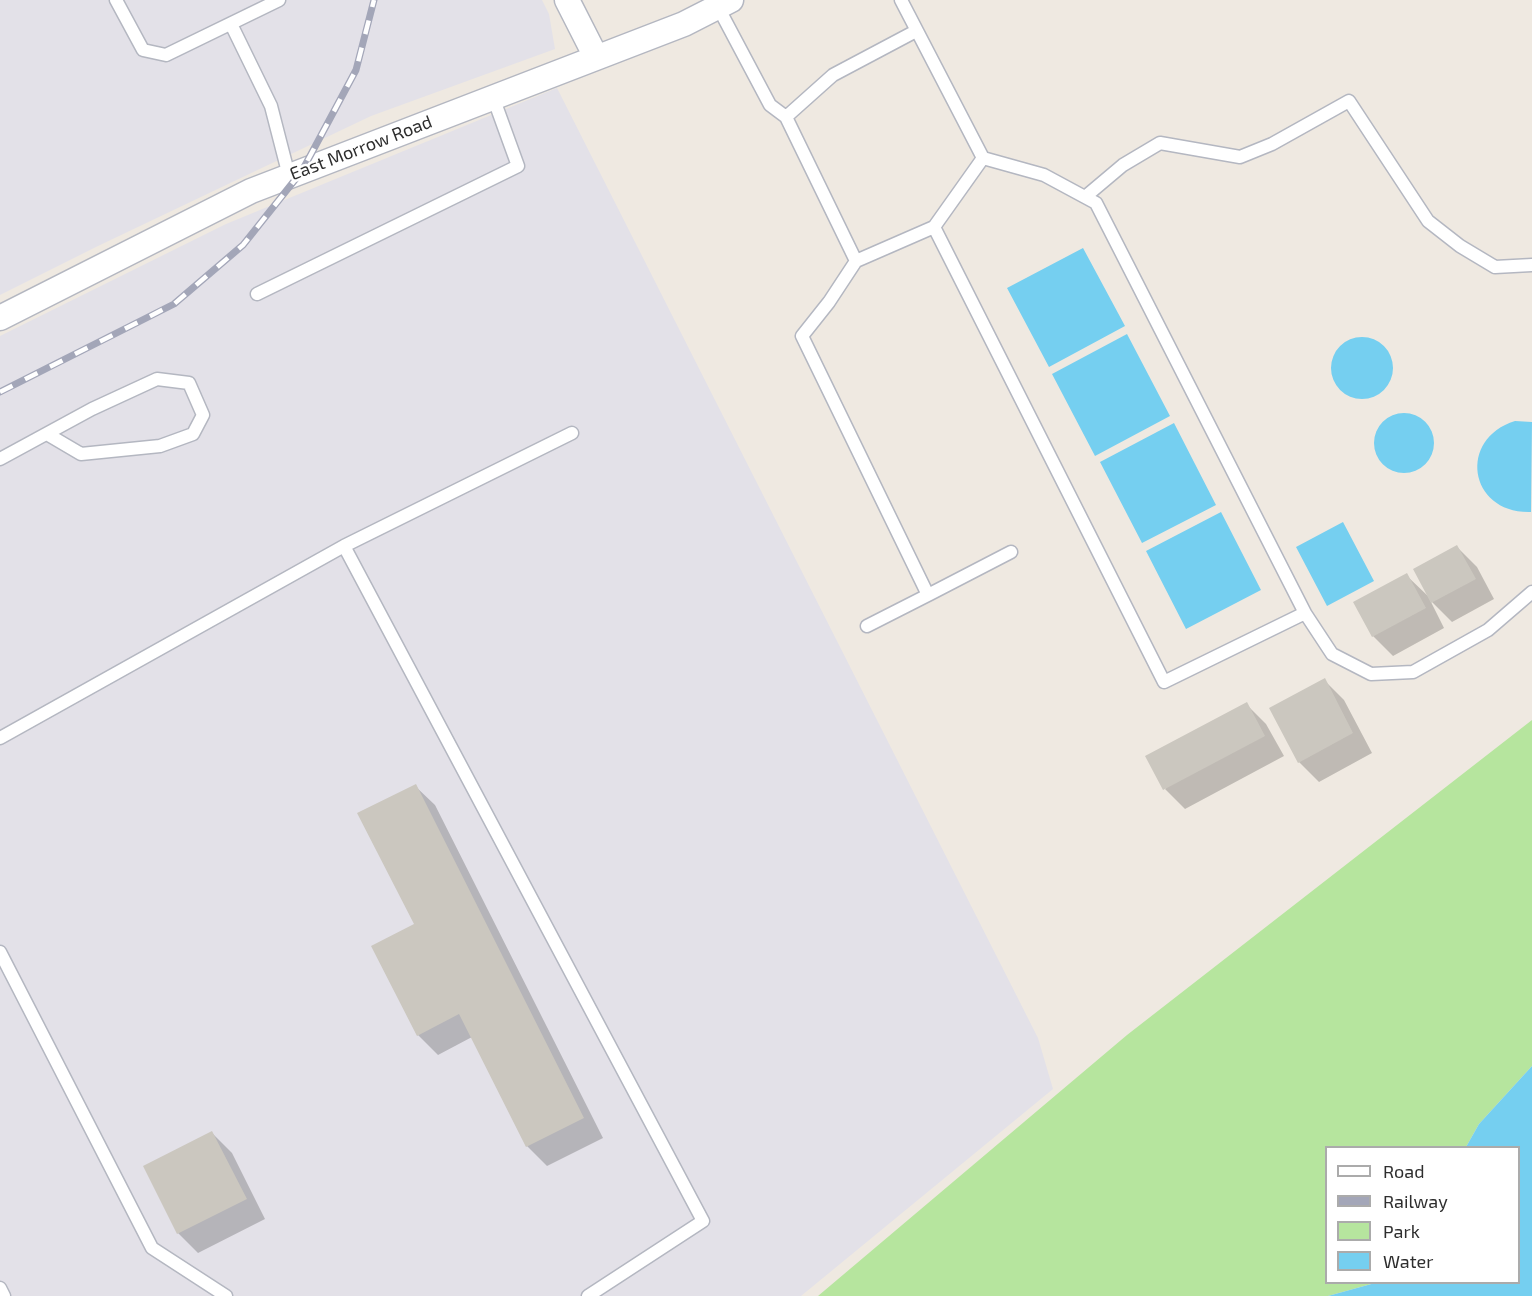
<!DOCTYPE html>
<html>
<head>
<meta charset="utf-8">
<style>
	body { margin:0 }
	#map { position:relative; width:1532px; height:1296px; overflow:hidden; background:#efe9e1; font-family:"Exo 2",sans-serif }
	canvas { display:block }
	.legend { position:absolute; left:1325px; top:1146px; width:195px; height:138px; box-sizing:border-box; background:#fff; border:2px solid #ababab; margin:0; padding:8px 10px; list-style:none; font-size:18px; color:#2e2e2e }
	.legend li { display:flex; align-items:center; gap:12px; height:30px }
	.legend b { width:30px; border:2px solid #ababab }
</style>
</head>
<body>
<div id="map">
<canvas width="1532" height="1296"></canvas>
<ul class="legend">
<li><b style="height:8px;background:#fff"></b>Road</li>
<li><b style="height:8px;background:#a3a6b8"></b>Railway</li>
<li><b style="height:16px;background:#b6e59e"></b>Park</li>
<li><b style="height:16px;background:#75cff0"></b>Water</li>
</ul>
</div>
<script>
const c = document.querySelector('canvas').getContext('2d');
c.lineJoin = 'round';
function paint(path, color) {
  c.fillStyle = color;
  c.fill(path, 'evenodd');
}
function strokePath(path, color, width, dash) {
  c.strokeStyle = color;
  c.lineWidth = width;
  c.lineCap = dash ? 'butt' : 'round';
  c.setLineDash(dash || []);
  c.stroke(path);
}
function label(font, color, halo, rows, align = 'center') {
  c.font = font + ' "Exo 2",sans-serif';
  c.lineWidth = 5;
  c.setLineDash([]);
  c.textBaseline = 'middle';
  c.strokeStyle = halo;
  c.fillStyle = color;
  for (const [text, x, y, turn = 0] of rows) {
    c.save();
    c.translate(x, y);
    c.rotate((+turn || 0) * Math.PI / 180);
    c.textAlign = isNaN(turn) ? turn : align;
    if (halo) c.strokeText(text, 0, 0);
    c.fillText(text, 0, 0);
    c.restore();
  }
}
paint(new Path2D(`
	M0 0H542L549 14 555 49 371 116 98 246 0 295Z
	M557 88 1038 1038 1053 1089 801 1296H0V336L226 224Z`), '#e3e1e8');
paint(new Path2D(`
	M1532 720V1066L1479 1124 1466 1147 1326 1148V1282L1375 1283 1328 1296H818L1127 1035Z`), '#b6e59e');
paint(new Path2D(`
	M1083 248 1125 326 1049 367 1007 288Z
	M1127 334 1170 416 1095 456 1052 374Z
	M1331 368a31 31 0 1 1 62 0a31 31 0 1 1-62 0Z
	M1374 443a30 30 0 1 1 60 0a30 30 0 1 1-60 0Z
	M1515 421 1532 422 1531 512C1469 514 1457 439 1515 421Z
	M1174 423 1216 505 1142 543 1100 462Z
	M1221 512 1261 590 1186 629 1146 551Z
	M1343 522 1374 581 1327 606 1296 547Z
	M1532 1066V1296H1328L1375 1283 1518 1282V1148L1466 1147 1479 1124Z`), '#75cff0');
paint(new Path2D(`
	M1457 547 1477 567 1494 599 1452 622 1430 600 1444 628 1393 656 1373 636 1406 575 1429 597Z
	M1324 680 1344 700 1372 753 1319 782 1299 762Z
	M1246 704 1266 724 1284 756 1185 809 1165 789Z
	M415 786 435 805 603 1138 547 1166 527 1146 472 1037 438 1055 418 1035Z
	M212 1133 232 1153 265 1219 198 1253 178 1233Z`), '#0003');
paint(new Path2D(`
	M1457 545 1476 579 1431 603 1413 569Z
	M1407 573 1426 608 1372 637 1353 602Z
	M1325 678 1353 733 1298 763 1269 708Z
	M1247 702 1265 736 1163 790 1145 756Z
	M416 784 584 1118 526 1147 459 1014 417 1036 371 946 414 924 357 813Z
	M212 1131 247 1199 177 1234 143 1166Z`), '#cbc7bf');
const service = new Path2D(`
	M116 0 143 50 166 55 279 0
	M901 0 983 158 1044 175 1096 203 1305 613 1164 682 934 227 856 261 786 117 833 75 916 31
	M718 7 770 105 786 117
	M231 24 271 106 289 176
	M1085 197 1123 165 1160 143 1240 157 1272 144 1349 101 1428 221 1460 246 1495 267 1532 265
	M934 227 983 158
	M856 261 829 302 802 336 928 595 867 626
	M257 294 518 166 493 97
	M572 433 344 546 703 1221 588 1296
	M0 459 92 409 157 379 189 383 203 415 193 434 160 446 81 454 47 434
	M928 595 1011 552
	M1305 613 1332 654 1371 674 1413 672 1488 630 1532 592
	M0 738 344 546
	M0 952 152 1248 226 1296
	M0 1288 4 1296`);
const minor = new Path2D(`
	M567 0 596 57
	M0 318 251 191 684 24 731 0`);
strokePath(service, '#b4b7c1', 15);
strokePath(minor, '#b4b7c1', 27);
strokePath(service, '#fff', 12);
strokePath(minor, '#fff', 24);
const rail = new Path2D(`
	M0 392 174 304 243 245 302 171 356 70 374 0`);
strokePath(rail, '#a3a6b8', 7);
strokePath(rail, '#fff', 4.5, [14]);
label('18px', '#2e2e2e', '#fff', [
	["East Morrow Road",361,148,-21]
]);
</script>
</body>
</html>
